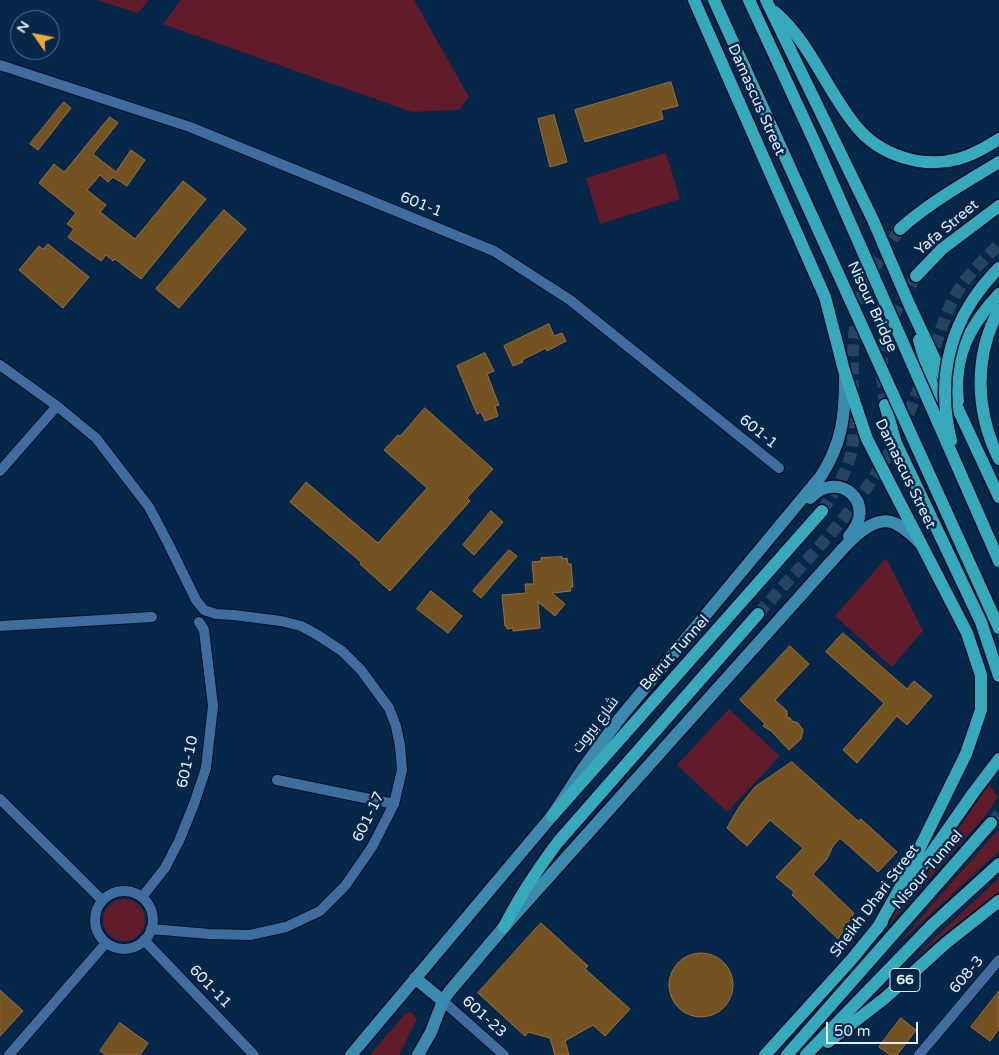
<!DOCTYPE html>
<html>
<head>
<meta charset="utf-8">
<style>
	body { margin:0 }
	#map { position:relative; width:999px; height:1055px; overflow:hidden; background:#04274a; font-family:"Varela Round",sans-serif }
	canvas { display:block }
	.north { position:absolute; left:10px; top:10px; width:50px; height:50px; box-sizing:border-box; background:#04274a; border:1px solid #5e7690; border-radius:50%; rotate:303deg; font-size:14px; font-weight:700; line-height:20px; text-align:center; color:#e4edf9 }
	.north::after { content:''; display:block; margin:auto; width:18px; height:22px; background:#efa73d; clip-path:polygon(50% 0,100% 100%,50% 72%,0 100%) }
	.scale { position:absolute; left:826px; top:1022px; width:92px; height:22px; box-sizing:border-box; border:2px solid #e4edf9; border-top:0; padding-left:6px; font-size:15px; line-height:18px; white-space:nowrap; color:#e4edf9; -webkit-text-stroke:4px #04274a; paint-order:stroke }
</style>
</head>
<body>
<div id="map">
<canvas width="999" height="1055"></canvas>
<div class="north">N</div>
<div class="scale">50 m</div>
</div>
<script>
const c = document.querySelector('canvas').getContext('2d');
c.lineJoin = 'round';
function paint(path, color) {
  c.fillStyle = color;
  c.fill(path, 'evenodd');
}
function strokePath(path, color, width, dash) {
  c.strokeStyle = color;
  c.lineWidth = width;
  c.lineCap = dash ? 'butt' : 'round';
  c.setLineDash(dash || []);
  c.stroke(path);
}
function label(font, color, halo, rows, align = 'center') {
  c.font = font + ' "Varela Round",Cairo,sans-serif';
  c.lineWidth = 5;
  c.setLineDash([]);
  c.textBaseline = 'middle';
  c.strokeStyle = halo;
  c.fillStyle = color;
  for (const [text, x, y, turn = 0] of rows) {
    c.save();
    c.translate(x, y);
    c.rotate((+turn || 0) * Math.PI / 180);
    c.textAlign = isNaN(turn) ? turn : align;
    if (halo) c.strokeText(text, 0, 0);
    c.fillText(text, 0, 0);
    c.restore();
  }
}
paint(new Path2D(`
	M97 0H149L138 13Z
	M181 0H414L469 97 459 110 412 112 163 24Z
	M666 153 680 199 600 224 586 178Z
	M886 558 923 631 892 667 835 616Z
	M729 709 780 756 727 812 677 765Z
	M989 784 998 797 986 815 857 961 934 864Z
	M997 831 999 833V851L897 945Z
	M999 878V892L911 960Z
	M103 920a21 21 0 1 1 42 0a21 21 0 1 1-42 0Z
	M409 1012 412 1013 417 1019 399 1055H370L403 1016Z`), '#611b29');
const building = new Path2D(`
	M671 82 678 106 661 110 663 119 585 142 575 110Z
	M64 102 71 108 38 150 30 144Z
	M554 115 567 162 550 167 538 119Z
	M110 117 118 123 93 154 116 172 131 150 145 160 127 186 113 177 108 182 100 175 87 190 106 205 100 212 135 239 183 181 206 199 141 279 115 259 113 261 106 255 101 261 68 237 74 229 67 224 76 213 39 183 54 164 64 172Z
	M224 210 246 229 179 308 156 289Z
	M48 244 89 277 63 308 19 270 39 246 43 249Z
	M549 324 554 336 562 333 566 341 547 351 546 348 522 360 523 362 513 366 504 346Z
	M485 353 494 371 487 374 499 405 495 406 498 416 485 421 481 412 477 414 457 366Z
	M425 408 493 469 467 498 470 501 390 591 360 564 361 562 290 502 306 482 378 543 427 488 384 450 398 435 400 436Z
	M491 511 503 522 474 555 463 545Z
	M509 550 517 556 481 598 473 591Z
	M562 557V559L567 558 568 564H571L573 587H570L571 591 552 593 565 604 555 616 538 602 540 628 513 631V628L507 629V626H505L502 595 526 593 525 584H534L532 562 541 561V558Z
	M431 591 462 616 448 633 417 609Z
	M843 633 907 689 914 681 932 696 907 725 897 716 857 763 843 750 884 703 826 652Z
	M790 646 809 664 775 700 787 711V717L790 718 792 721 798 723 803 730 801 739 789 750 771 731 763 726 765 724 740 700Z
	M792 762 858 821 861 819 897 852 878 872 840 838 833 846 827 859 813 874 854 913 838 939 792 895 794 892 776 877 803 848 770 820 747 846 727 828 739 807 755 787Z
	M541 923 588 966 585 969 630 1009 605 1036 593 1025 565 1041 569 1055H555L550 1038 528 1032 525 1036 478 993Z
	M669 985a32 32 0 1 1 64 0a32 32 0 1 1-64 0Z
	M0 990 23 1011 0 1036Z
	M999 991V1029L990 1041 971 1027Z
	M901 1018 916 1030 897 1055H890L879 1047Z
	M120 1023 148 1043 140 1055H106L100 1051Z`);
paint(building, '#745222');
strokePath(building, '#9e7236', 1);
strokePath(new Path2D(`
	M885 405C883 386 880 366 883 347 888 321 903 298 916 276
	M822 511C834 492 847 473 852 450 855 429 853 407 853 386 852 356 853 324 862 295 870 271 886 250 900 229
	M758 614C803 563 855 513 889 453 907 421 920 386 933 352 941 330 947 307 961 286 971 271 986 258 999 244
	M991 823 999 814`), '#264564', 12, [12, 6]);
const street = new Path2D(`
	M0 65 190 127 494 251 570 300 779 468
	M0 365 57 406 96 438 149 507 168 543 196 600 204 610 216 614 234 615 281 621 301 626 316 634 342 651 361 670 389 708 396 726 400 746 402 770 394 804 372 847 345 886 320 911 286 927 250 935 209 934 151 929
	M0 471 57 406
	M0 626 152 617
	M277 780 394 804
	M0 799 102 900
	M95 920a29 29 0 1 1 58 0a29 29 0 1 1-58 0Z
	M142 897 165 868 179 841 194 804 206 768 213 706 204 630 199 622
	M144 940 254 1055
	M443 1001 504 1055
	M9 1055 106 943
	M919 1055 999 960`);
const secondary = new Path2D(`
	M810 498C839 468 879 504 849 536
	M415 978 443 1001
	M351 1055 552 816 584 767 620 718 821 476C842 443 845 417 845 378
	M418 1055 431 1032 443 1001 449 992 504 927 829 564C843 549 868 516 891 522 902 525 912 535 920 543`);
const primary = new Path2D(`
	M694 0 825 297 845 374 867 439 967 633 981 675V710L966 754 900 888 877 929
	M766 0 873 220 909 304 999 497
	M775 12C811 43 826 90 856 126 879 155 922 169 958 159 973 155 986 147 999 139
	M900 229C930 202 965 183 999 162
	M916 276 942 249 999 206
	M999 310C973 357 976 413 999 459
	M919 340 932 384 945 420
	M958 401C953 357 969 326 999 294
	M885 405 896 443 981 622 999 676
	M552 816 822 511
	M904 892 974 792 999 759
	M504 927C519 897 537 870 558 842L758 614
	M828 1042 885 998 946 943 999 901
	M765 1055 852 959 882 922
	M787 1055 991 823
	M806 1055 932 925 999 864`);
strokePath(street, '#000f27', 12);
strokePath(secondary, '#000f27', 15);
strokePath(primary, '#000f27', 15);
strokePath(street, '#406da0', 10);
strokePath(secondary, '#3b8bae', 12);
strokePath(primary, '#36aabc', 12);
const primaryBridge = new Path2D(`
	M714 0 999 628
	M749 0 815 143 999 561
	M951 441C935 375 951 316 999 268`);
strokePath(primaryBridge, '#000f27', 15, []);
strokePath(primaryBridge, '#36aabc', 12);
for (const [x, y, w] of [
	[905,980,30]
]) {
  const box = new Path2D();
  box.roundRect(x - w / 2, y - 11.5, w, 23, 4);
  c.fillStyle = '#04274a';
  c.fill(box);
  strokePath(box, '#e4edf9', 1);
}
label('bold 14px', '#e4edf9', null, [
	["66",905,980]
]);
label('15px', '#e4edf9', '#04274a', [
	["Damascus Street",756,100,66],
	["601-1",421,205,22],
	["Yafa Street",947,228,-40],
	["Nisour Bridge",872,307,65],
	["601-1",758,432,39],
	["Damascus Street",905,474,64],
	["Beirut Tunnel",675,653,-48],
	["شارع بيروت",596,725,-53],
	["601-10",188,762,-78],
	["601-17",369,817,-64],
	["Nisour Tunnel",928,870,-49],
	["Sheikh Dhari Street",875,901,-53],
	["608-3",967,975,-50],
	["601-11",210,987,46],
	["601-23",484,1017,42]
]);
</script>
</body>
</html>
